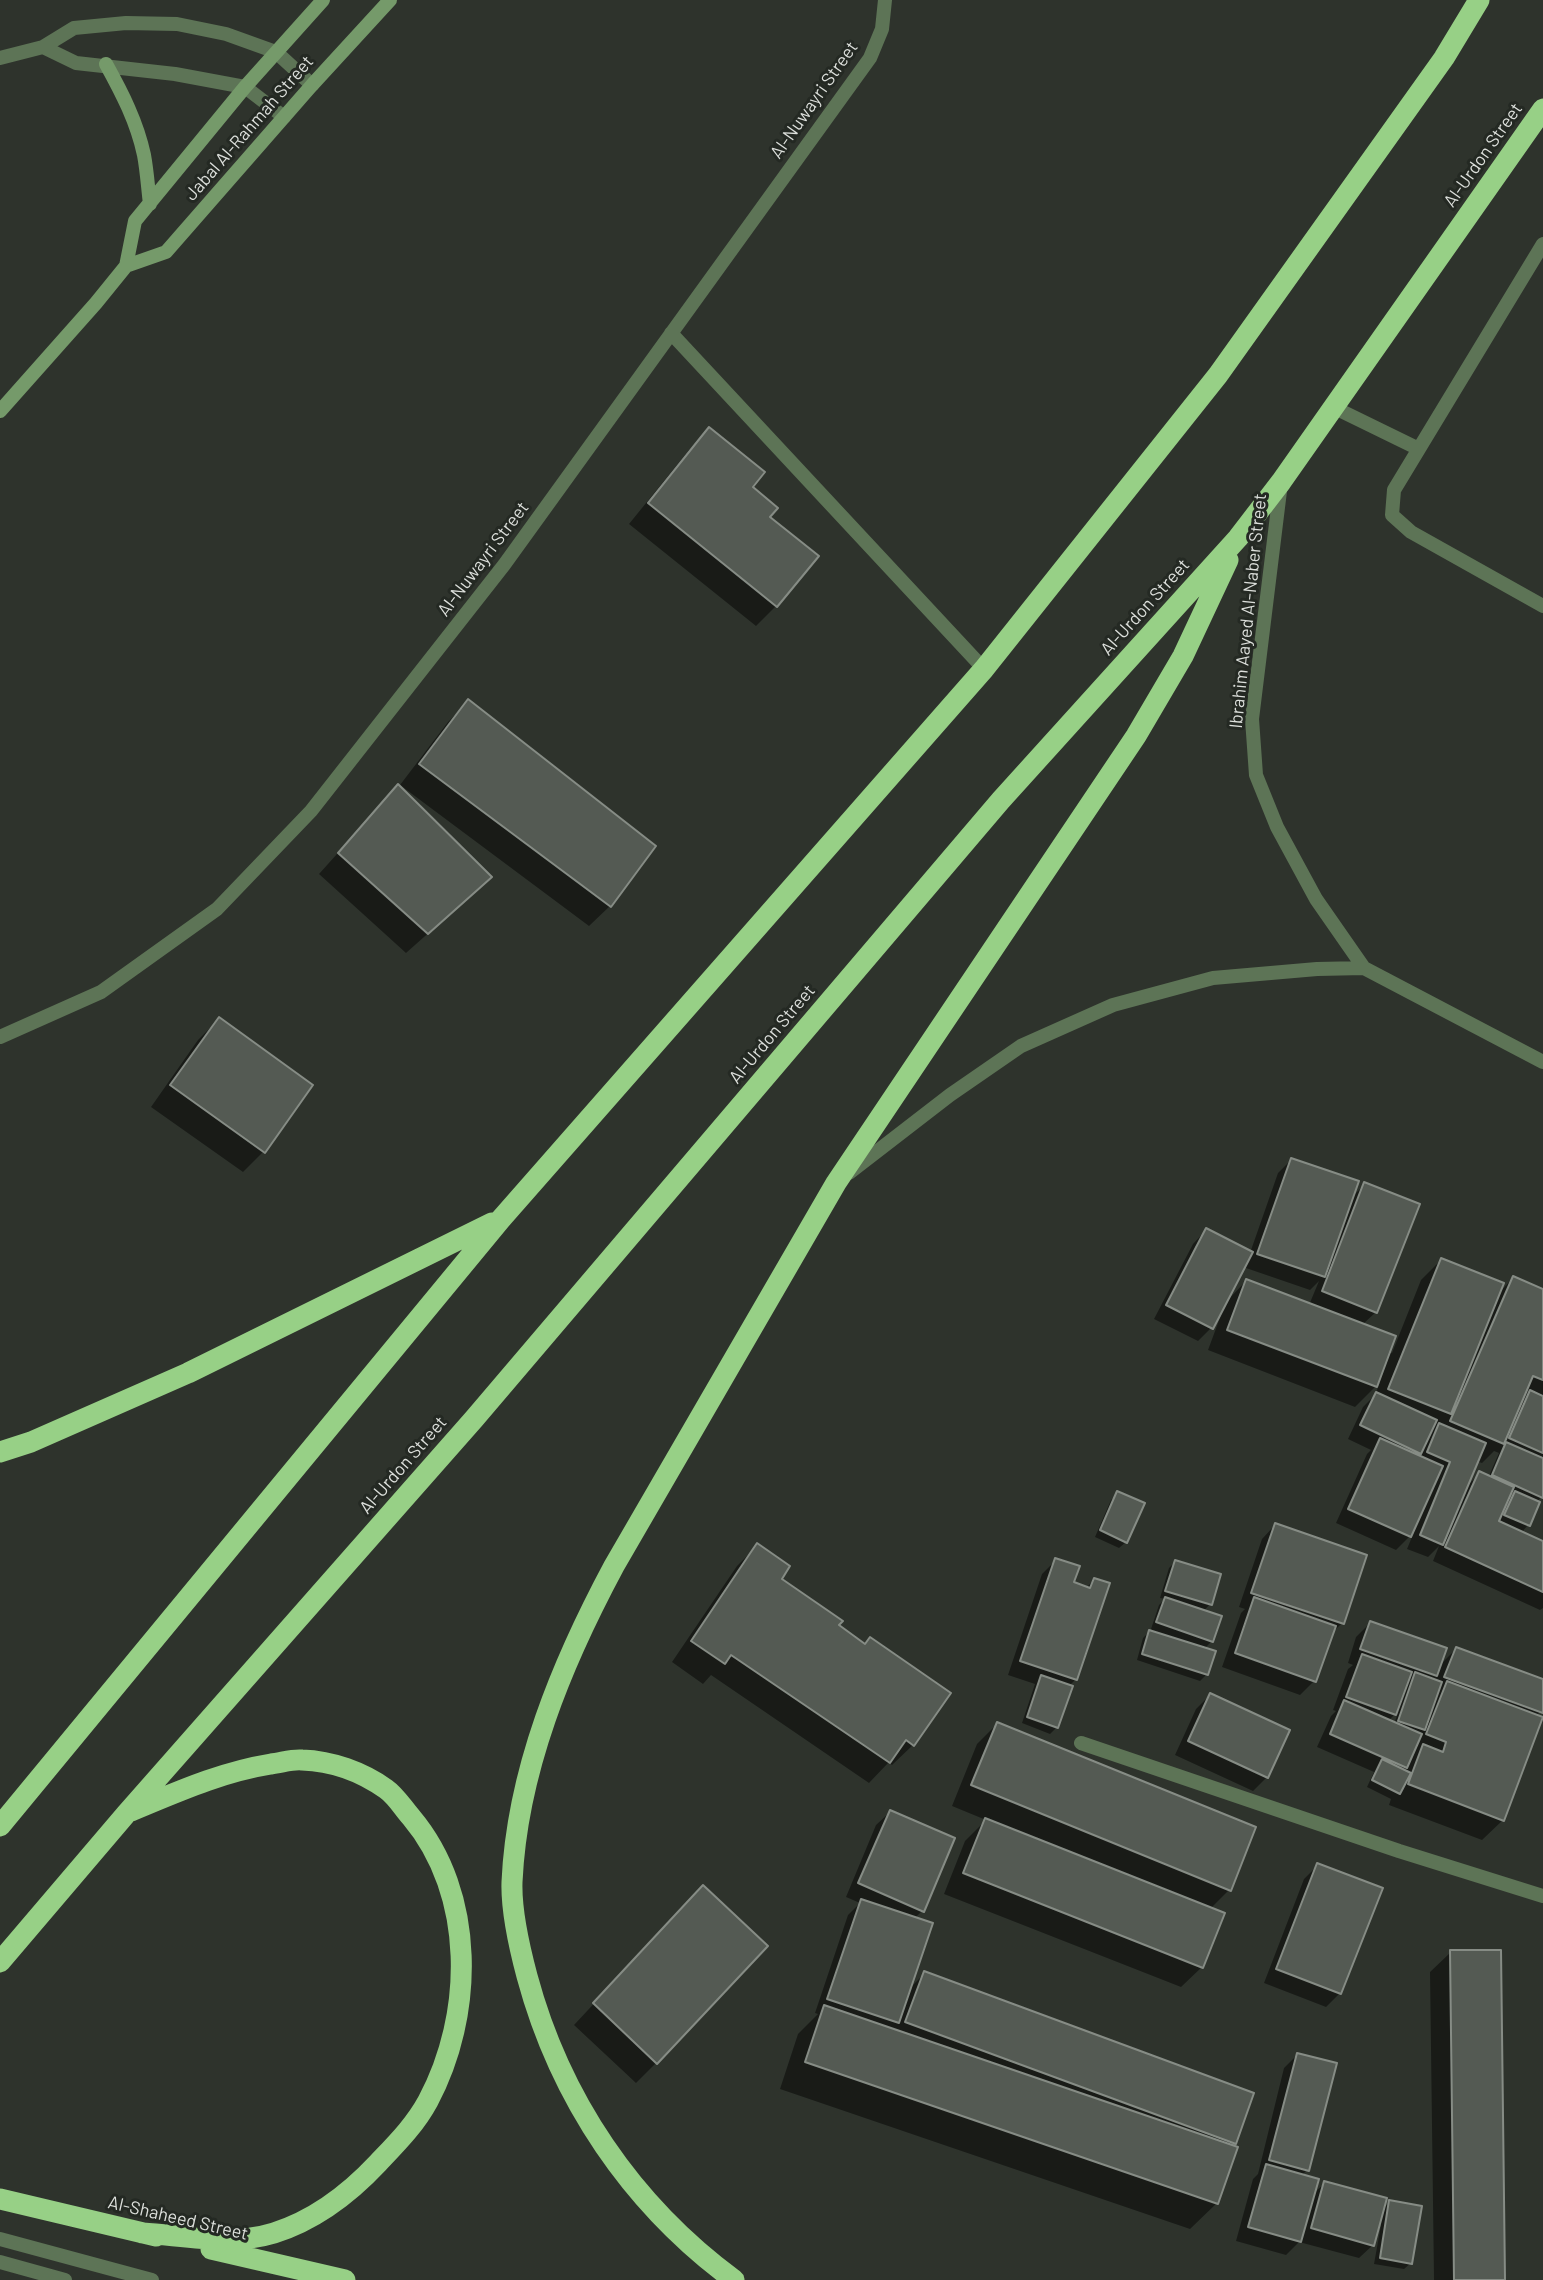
<!DOCTYPE html>
<html>
<head>
<meta charset="utf-8">
<style>
	body { margin:0 }
	canvas { display:block; background:#2e332c }
</style>
</head>
<body>
<canvas width="1543" height="2280"></canvas>
<script>
const c = document.querySelector('canvas').getContext('2d');
c.lineJoin = 'round';
function paint(path, color) {
  c.fillStyle = color;
  c.fill(path, 'evenodd');
}
function strokePath(path, color, width, dash) {
  c.strokeStyle = color;
  c.lineWidth = width;
  c.lineCap = dash ? 'butt' : 'round';
  c.setLineDash(dash || []);
  c.stroke(path);
}
function label(font, color, halo, rows, align = 'center') {
  c.font = font + ' Barlow,sans-serif';
  c.lineWidth = 6;
  c.setLineDash([]);
  c.textBaseline = 'middle';
  c.strokeStyle = halo;
  c.fillStyle = color;
  for (const [text, x, y, turn = 0] of rows) {
    c.save();
    c.translate(x, y);
    c.rotate((+turn || 0) * Math.PI / 180);
    c.textAlign = isNaN(turn) ? turn : align;
    if (halo) c.strokeText(text, 0, 0);
    c.fillText(text, 0, 0);
    c.restore();
  }
}
paint(new Path2D(`
	M709 430 768 517 776 606 756 626 629 524 689 450Z
	M468 702 610 906 589 926 400 785 448 722Z
	M398 786 469 897 406 953 319 874Z
	M219 1019 311 1085 263 1152 243 1172 151 1107 198 1040Z
	M1291 1160 1351 1198 1365 1184 1376 1312 1362 1325 1389 1352 1392 1353 1421 1280 1441 1260 1498 1294 1513 1278 1543 1291V1495L1536 1503 1528 1525 1521 1533 1543 1543V1608L1540 1610 1433 1561 1439 1546 1428 1557 1407 1549 1414 1532 1396 1550 1336 1523 1367 1454 1371 1450 1348 1439 1363 1407 1375 1395 1380 1382 1355 1407 1208 1350 1221 1315 1219 1314 1211 1328 1198 1341 1154 1319 1193 1244 1206 1230 1250 1253 1278 1173ZM1243 1267 1310 1290 1319 1281 1309 1305 1246 1281 1226 1302ZM1494 1451 1499 1453 1488 1478 1480 1473 1465 1488 1476 1461 1482 1463ZM1510 1492 1515 1494 1505 1504Z
	M1118 1494 1126 1542 1119 1548 1095 1537 1111 1500Z
	M1275 1525 1342 1623 1330 1635 1314 1681 1300 1695 1222 1667 1241 1613 1245 1609 1239 1607 1262 1539Z
	M758 1545 779 1580 837 1626 913 1745 892 1765 889 1762 869 1783 711 1675 703 1684 672 1662 737 1566Z
	M1056 1560 1072 1583 1086 1588 1094 1580 1108 1585 1075 1680 1068 1687 1057 1727 1050 1734 1022 1723 1035 1684 1008 1675 1042 1574Z
	M1175 1562 1210 1604 1203 1612 1212 1641 1204 1649 1207 1674 1200 1681 1137 1660 1143 1638 1152 1629H1151L1159 1605 1165 1599 1160 1598 1169 1568Z
	M1370 1623 1439 1666 1456 1649 1543 1681V1707L1536 1717 1503 1820 1482 1840 1389 1805 1391 1799 1367 1787 1374 1772 1317 1747 1331 1716 1336 1711 1333 1710 1348 1669 1353 1665 1348 1663 1356 1637ZM1399 1710 1394 1724 1388 1721Z
	M1210 1695 1267 1777 1253 1791 1175 1755 1196 1709Z
	M997 1724 1229 1890 1210 1909 1202 1967 1181 1987 944 1894 965 1841 986 1820 952 1806 977 1744Z
	M890 1812 922 1911 914 1919 909 1989 925 1973 1252 2094 1231 2146 1217 2203 1190 2229 780 2089 798 2034 818 2014 815 2013 848 1915 860 1903 846 1897 876 1825Z
	M1318 1865 1340 1993 1326 2007 1264 1983 1304 1879Z
	M683 1908 656 2063 636 2083 574 2025Z
	M1451 1952 1503 2280H1434L1430 1972Z
	M1297 2055 1307 2170 1301 2176 1313 2194 1325 2183 1382 2210 1390 2202 1411 2263 1404 2269 1374 2264 1381 2225H1378L1373 2245 1359 2258 1299 2242 1286 2255 1236 2241 1253 2179 1258 2174 1284 2068Z`), '#0007');
const building = new Path2D(`
	M709 427 765 472 753 487 778 508 770 517 819 556 777 607 648 503Z
	M468 699 656 846 611 907 419 764Z
	M398 784 492 877 428 934 338 853Z
	M219 1017 313 1085 265 1153 170 1085Z
	M1291 1158 1359 1181 1325 1277 1257 1254Z
	M1364 1182 1420 1204 1377 1313 1322 1291Z
	M1206 1228 1253 1252 1213 1329 1166 1305Z
	M1441 1258 1504 1283 1451 1414 1388 1389Z
	M1513 1276 1543 1289V1380L1533 1376 1504 1444 1450 1421Z
	M1246 1279 1396 1336 1377 1387 1227 1330Z
	M1530 1390 1543 1396V1453L1509 1438Z
	M1376 1392 1437 1420 1421 1454 1360 1425Z
	M1439 1423 1486 1443 1443 1545 1420 1535 1450 1462 1427 1452Z
	M1380 1438 1443 1466 1411 1537 1348 1509Z
	M1506 1442 1543 1458V1498L1492 1475Z
	M1479 1471 1514 1487 1499 1521 1543 1541V1592L1445 1547Z
	M1117 1491 1145 1503 1127 1543 1100 1530Z
	M1515 1491 1540 1502 1530 1526 1504 1515Z
	M1275 1523 1367 1555 1344 1624 1251 1593Z
	M757 1543 790 1566 782 1579 843 1621 839 1625 865 1644 870 1637 951 1693 914 1746 906 1740 890 1763 731 1655 725 1664 691 1641Z
	M1055 1558 1080 1566 1074 1582 1090 1588 1094 1578 1110 1583 1077 1680 1020 1661Z
	M1175 1560 1221 1574 1212 1605 1165 1591Z
	M1165 1597 1222 1616 1213 1642 1156 1622Z
	M1254 1597 1336 1626 1316 1682 1235 1653Z
	M1370 1621 1447 1648 1437 1676 1360 1649Z
	M1149 1630 1216 1651 1208 1675 1142 1654Z
	M1456 1647 1543 1679V1713L1444 1677Z
	M1362 1654 1412 1672 1396 1715 1346 1697Z
	M1415 1672 1442 1682 1425 1730 1398 1721Z
	M1041 1675 1073 1686 1058 1728 1027 1717Z
	M1447 1681 1543 1717 1504 1821 1408 1784 1423 1744 1443 1752 1446 1742 1426 1734Z
	M1210 1693 1290 1730 1268 1778 1188 1741Z
	M1344 1700 1422 1734 1407 1768 1330 1734Z
	M997 1722 1256 1827 1231 1891 971 1785Z
	M1382 1759 1411 1773 1400 1794 1372 1780Z
	M890 1810 955 1838 924 1912 858 1883Z
	M985 1818 1225 1913 1203 1968 963 1873Z
	M1317 1863 1383 1888 1341 1994 1276 1969Z
	M703 1885 768 1946 657 2064 593 2003Z
	M861 1899 933 1923 899 2023 827 1999Z
	M1450 1950H1501L1505 2280H1454Z
	M924 1971 1254 2093 1236 2144 905 2022Z
	M824 2005 1238 2147 1218 2204 805 2062Z
	M1297 2053 1337 2063 1309 2171 1269 2160Z
	M1266 2164 1319 2179 1301 2242 1248 2227Z
	M1324 2181 1387 2198 1374 2246 1311 2228Z
	M1389 2200 1422 2206 1412 2264 1380 2258Z`);
paint(building, '#545a53');
strokePath(building, '#868c85', 2);
strokePath(new Path2D(`
	M1543 244 1394 490 1392 515 1411 532 1543 606
	M1333 407 1419 449
	M0 2239 152 2280
	M0 2262 65 2280`), '#5d7456', 14);
strokePath(new Path2D(`
	M43 47 76 63 175 74 245 87 284 117
	M0 58 43 47 74 28 126 23 177 24 226 34 276 52 312 85
	M671 333 984 669
	M1281 483 1252 719 1256 775 1277 827 1316 899 1364 968 1543 1062
	M0 1037 101 992 217 909 311 811 504 565 870 58 882 29 885 0
	M849 1173 950 1095 1021 1046 1113 1005 1213 978 1317 969 1364 968
	M1081 1743 1399 1851 1543 1896`), '#5d7456', 14);
strokePath(new Path2D(`
	M106 64C122 93 137 122 144 155 147 171 148 188 150 204
	M126 266 166 252 312 85 390 0
	M0 411 96 303 126 266 135 221 245 87 323 0`), '#759a6a', 14);
strokePath(new Path2D(`
	M0 1452 31 1442 188 1373 492 1223
	M131 1811C177 1792 221 1772 271 1764 281 1763 292 1759 302 1760 332 1761 362 1772 386 1789 396 1796 403 1808 411 1817 476 1894 474 2015 428 2101 415 2125 397 2143 378 2163 349 2194 315 2220 274 2233 232 2246 186 2236 143 2233
	M0 1826 501 1219 984 669 1218 375 1444 58 1479 0
	M0 1962 126 1814 474 1419 1001 800 1238 538 1281 482 1543 109
	M0 2199 156 2236
	M211 2249 345 2280
	M734 2280C632 2205 560 2099 527 1976 519 1946 511 1912 512 1882 517 1771 562 1663 614 1566L836 1183 1136 736 1183 656 1228 560`), '#97d086', 21);
label('18px', '#dcdfdb', '#242923', [
	["Al-Nuwayri Street",814,100,-55],
	["Jabal Al-Rahmah Street",249,128,-49],
	["Al-Urdon Street",1483,155,-55],
	["Al-Nuwayri Street",483,559,-53],
	["Al-Urdon Street",1145,607,-48],
	["Ibrahim Aayed Al-Naber Street",1248,611,-84],
	["Al-Urdon Street",772,1034,-50],
	["Al-Urdon Street",403,1465,-49],
	["Al-Shaheed Street",178,2218,13]
]);
</script>
</body>
</html>
